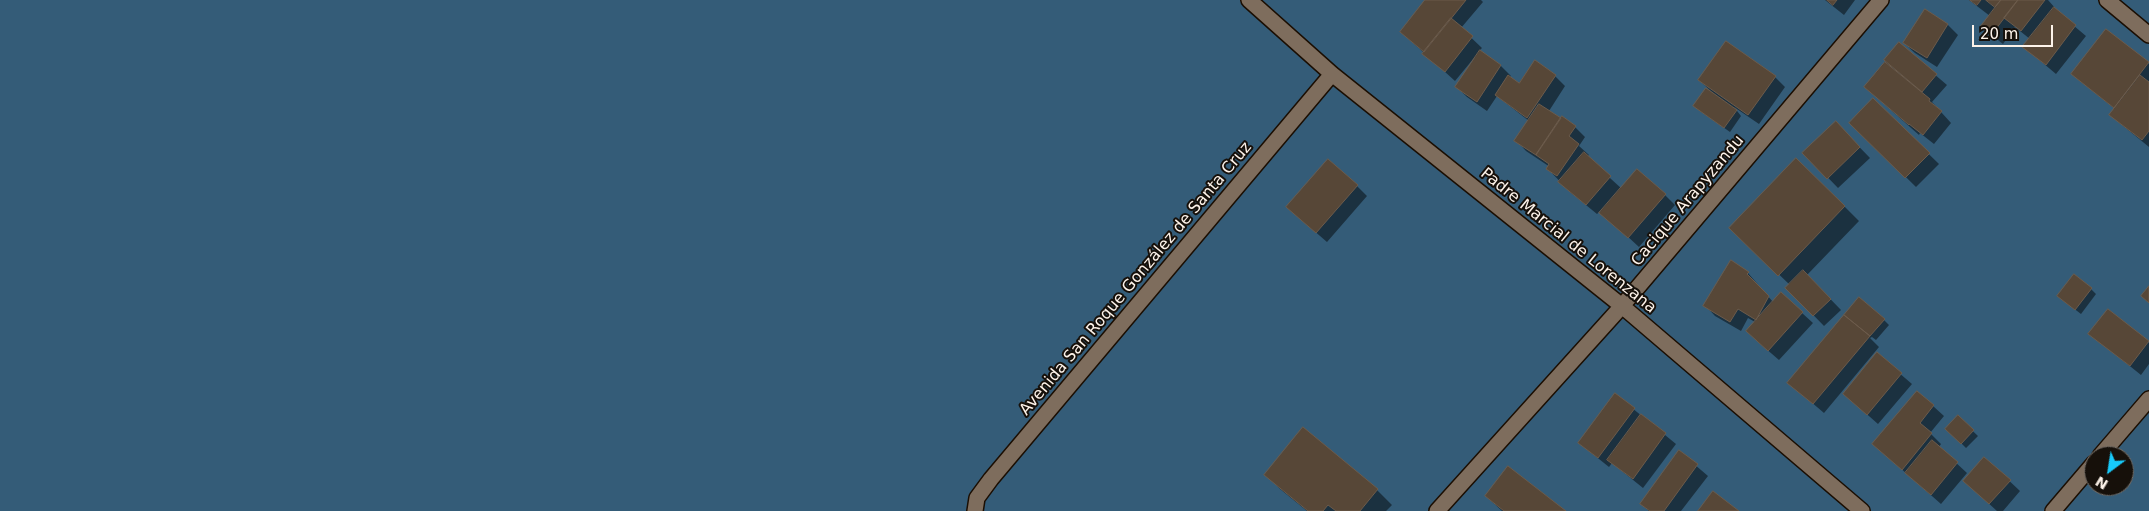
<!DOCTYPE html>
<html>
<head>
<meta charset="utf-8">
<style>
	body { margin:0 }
	#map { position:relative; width:2149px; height:511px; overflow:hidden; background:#342517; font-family:"DejaVu Sans",sans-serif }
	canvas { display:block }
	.north { position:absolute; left:2084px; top:446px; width:50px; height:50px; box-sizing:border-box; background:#16100a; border:1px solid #726b64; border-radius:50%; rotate:211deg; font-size:14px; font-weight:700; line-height:20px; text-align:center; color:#fdf3ea }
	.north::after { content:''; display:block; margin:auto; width:18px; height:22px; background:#17cafb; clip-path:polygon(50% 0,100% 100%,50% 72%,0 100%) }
	.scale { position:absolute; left:1972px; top:25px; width:81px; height:22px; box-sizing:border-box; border:2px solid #fdf3ea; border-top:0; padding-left:6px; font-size:15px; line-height:18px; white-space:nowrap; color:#fdf3ea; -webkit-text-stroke:4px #16100a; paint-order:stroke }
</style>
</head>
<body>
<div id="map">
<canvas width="2149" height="511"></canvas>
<div class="north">N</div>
<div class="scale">20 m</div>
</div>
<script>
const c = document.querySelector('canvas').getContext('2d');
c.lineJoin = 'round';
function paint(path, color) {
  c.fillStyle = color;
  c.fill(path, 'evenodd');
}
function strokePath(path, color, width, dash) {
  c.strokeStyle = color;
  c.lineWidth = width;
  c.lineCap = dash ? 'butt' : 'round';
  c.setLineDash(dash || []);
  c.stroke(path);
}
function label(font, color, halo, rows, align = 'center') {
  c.font = font + ' "DejaVu Sans",sans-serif';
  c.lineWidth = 4;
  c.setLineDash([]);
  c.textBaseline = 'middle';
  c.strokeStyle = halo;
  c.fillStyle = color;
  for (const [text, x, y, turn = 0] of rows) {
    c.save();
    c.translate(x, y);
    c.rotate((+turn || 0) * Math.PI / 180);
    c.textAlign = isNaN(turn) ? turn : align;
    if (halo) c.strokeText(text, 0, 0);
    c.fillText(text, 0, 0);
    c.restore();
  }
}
paint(new Path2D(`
	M0 0H2149V511H0ZM2094 456H2124V486H2094Z`), '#345c78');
paint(new Path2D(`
	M1427 0H1481L1483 2 1461 28 1482 48 1479 51 1501 66 1511 76 1510 78 1520 85 1555 76 1565 86 1549 111 1575 127 1585 137 1579 146 1589 155 1587 157 1622 189 1665 195 1675 205 1639 247 1600 211 1597 214 1570 192 1548 169 1550 167 1526 151 1516 140 1529 121 1497 96 1487 111 1467 97 1457 87 1476 59 1474 58 1455 81 1401 32Z
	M1825 0H1855L1844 15Z
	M1969 0H2048L2056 9 2055 10 2086 36 2056 74 2024 47 2030 39 2015 27 2003 44 1993 36 1983 25 1990 16Z
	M1925 11 1948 25 1958 35 1937 67 1915 53 1904 43Z
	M2106 30 2149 64V147L2110 115 2115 109 2072 74Z
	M1899 44 1947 85 1932 102 1951 123 1934 144 1920 133 1919 135 1865 87Z
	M1775 77 1785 87 1759 124 1734 107 1741 116 1730 132 1700 111 1713 93 1699 80Z
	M1873 100 1939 164 1916 187 1851 123Z
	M1836 123 1870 158 1838 188 1804 153Z
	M1357 186 1367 196 1327 242 1298 217Z
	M1844 206 1859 221 1807 275 1841 310 1824 326 1787 288 1790 285 1745 242Z
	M1748 273 1773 302 1802 313 1813 323 1779 360 1757 341 1755 322 1748 318 1741 331 1715 316 1705 305Z
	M2091 289 2096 294 2081 314 2064 301Z
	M2108 311 2149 343V364L2141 375 2090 334Z
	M1884 320 1889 325 1876 340 1872 337 1870 338 1879 347 1824 413 1789 383Z
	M1877 354 1912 384 1878 424 1844 394Z
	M1615 394 1676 444 1643 488 1612 463 1609 467 1579 443Z
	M1933 406 1944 416 1930 433 1941 444 1939 447 1967 473 1941 504 1873 444Z
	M1958 417 1978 436 1966 448 1947 429Z
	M1303 429 1377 490 1392 505 1386 511H1307L1280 489 1266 474Z
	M1680 452 1708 476 1681 511H1649L1641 504Z
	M1985 458 2020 491 2003 511H1997L1975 491Z
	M1486 496 1564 511H1502Z`), '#0007');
const building = new Path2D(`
	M1425 0H1466L1424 52 1400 32Z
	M1827 0H1837L1833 5Z
	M1970 0H1981L1977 5Z
	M1986 0H2001L1995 7Z
	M2001 0H2018L1992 34 1981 26Z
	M2018 0H2045L2021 31 2004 18Z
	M2054 7 2076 25 2046 65 2022 47Z
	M1925 9 1948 24 1927 58 1903 43Z
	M1451 18 1473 36 1445 72 1422 54Z
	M2106 29 2149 62 2114 108 2071 74Z
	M1726 41 1776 76 1748 115 1698 80Z
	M1899 42 1937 74 1922 92 1884 60Z
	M1480 50 1501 65 1477 102 1455 87Z
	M1535 60 1556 75 1527 118 1495 95 1508 75 1519 83Z
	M1885 62 1930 99 1929 101 1942 111 1923 135 1909 124V125L1864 87Z
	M2140 75 2149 82V131L2142 140 2109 115Z
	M1706 88 1737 110 1724 128 1693 106Z
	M1873 98 1930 153 1905 178 1849 123Z
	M1539 104 1561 118 1536 155 1514 141Z
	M1562 116 1576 126 1569 136 1579 144 1557 176 1546 169 1549 164 1536 155Z
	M1836 121 1860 147 1827 179 1802 153Z
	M1584 152 1611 176 1586 205 1558 182Z
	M1796 158 1845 206 1778 276 1729 228Z
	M1328 159 1358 185 1316 233 1286 207Z
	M1637 169 1666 194 1628 238 1599 213Z
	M1731 260 1749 272 1747 274 1769 296 1756 320 1738 309 1730 322 1703 306Z
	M1803 270 1831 299 1813 316 1785 288Z
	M2074 274 2092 288 2075 310 2057 296Z
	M2149 286V303L2141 296Z
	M1781 292 1803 312 1768 351 1746 331Z
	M1859 297 1885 319 1870 336 1844 315Z
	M2108 309 2149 341 2130 366 2088 334Z
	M1844 315 1870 336 1813 404 1787 383Z
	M1877 352 1902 373 1867 415 1843 394Z
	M1917 391 1934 405 1920 423 1932 433 1902 470 1872 444Z
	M1615 393 1635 408 1598 458 1578 443Z
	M1641 414 1666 433 1633 479 1607 460Z
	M1958 415 1974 430 1961 444 1945 429Z
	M1303 427 1378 489 1360 511H1336L1328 505 1323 511H1308L1264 475Z
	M1932 440 1958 462 1931 495 1905 473Z
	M1679 450 1698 464 1664 511H1650L1640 504Z
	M1984 457 2011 480 1989 504 1963 481Z
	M1508 466 1566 511H1504L1485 496Z
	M1713 491 1739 511H1698Z`);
paint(building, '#574737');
strokePath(building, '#6c5b4b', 1);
const minor = new Path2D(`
	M1249 0 1332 74 1622 306 1862 511
	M2107 0 2149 35
	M2100 456 2149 399
	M975 511 977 498 991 479 1332 74
	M1437 511 1622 306 1881 0
	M2053 511 2094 463`);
strokePath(minor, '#1b0e02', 18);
strokePath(minor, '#7e6d5d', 15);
label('16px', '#fdf3ea', '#16100a', [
	["Cacique Arapyzandu",1688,201,-50],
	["Padre Marcial de Lorenzana",1568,241,39],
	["Avenida San Roque González de Santa Cruz",1136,279,-50]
]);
</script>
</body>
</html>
